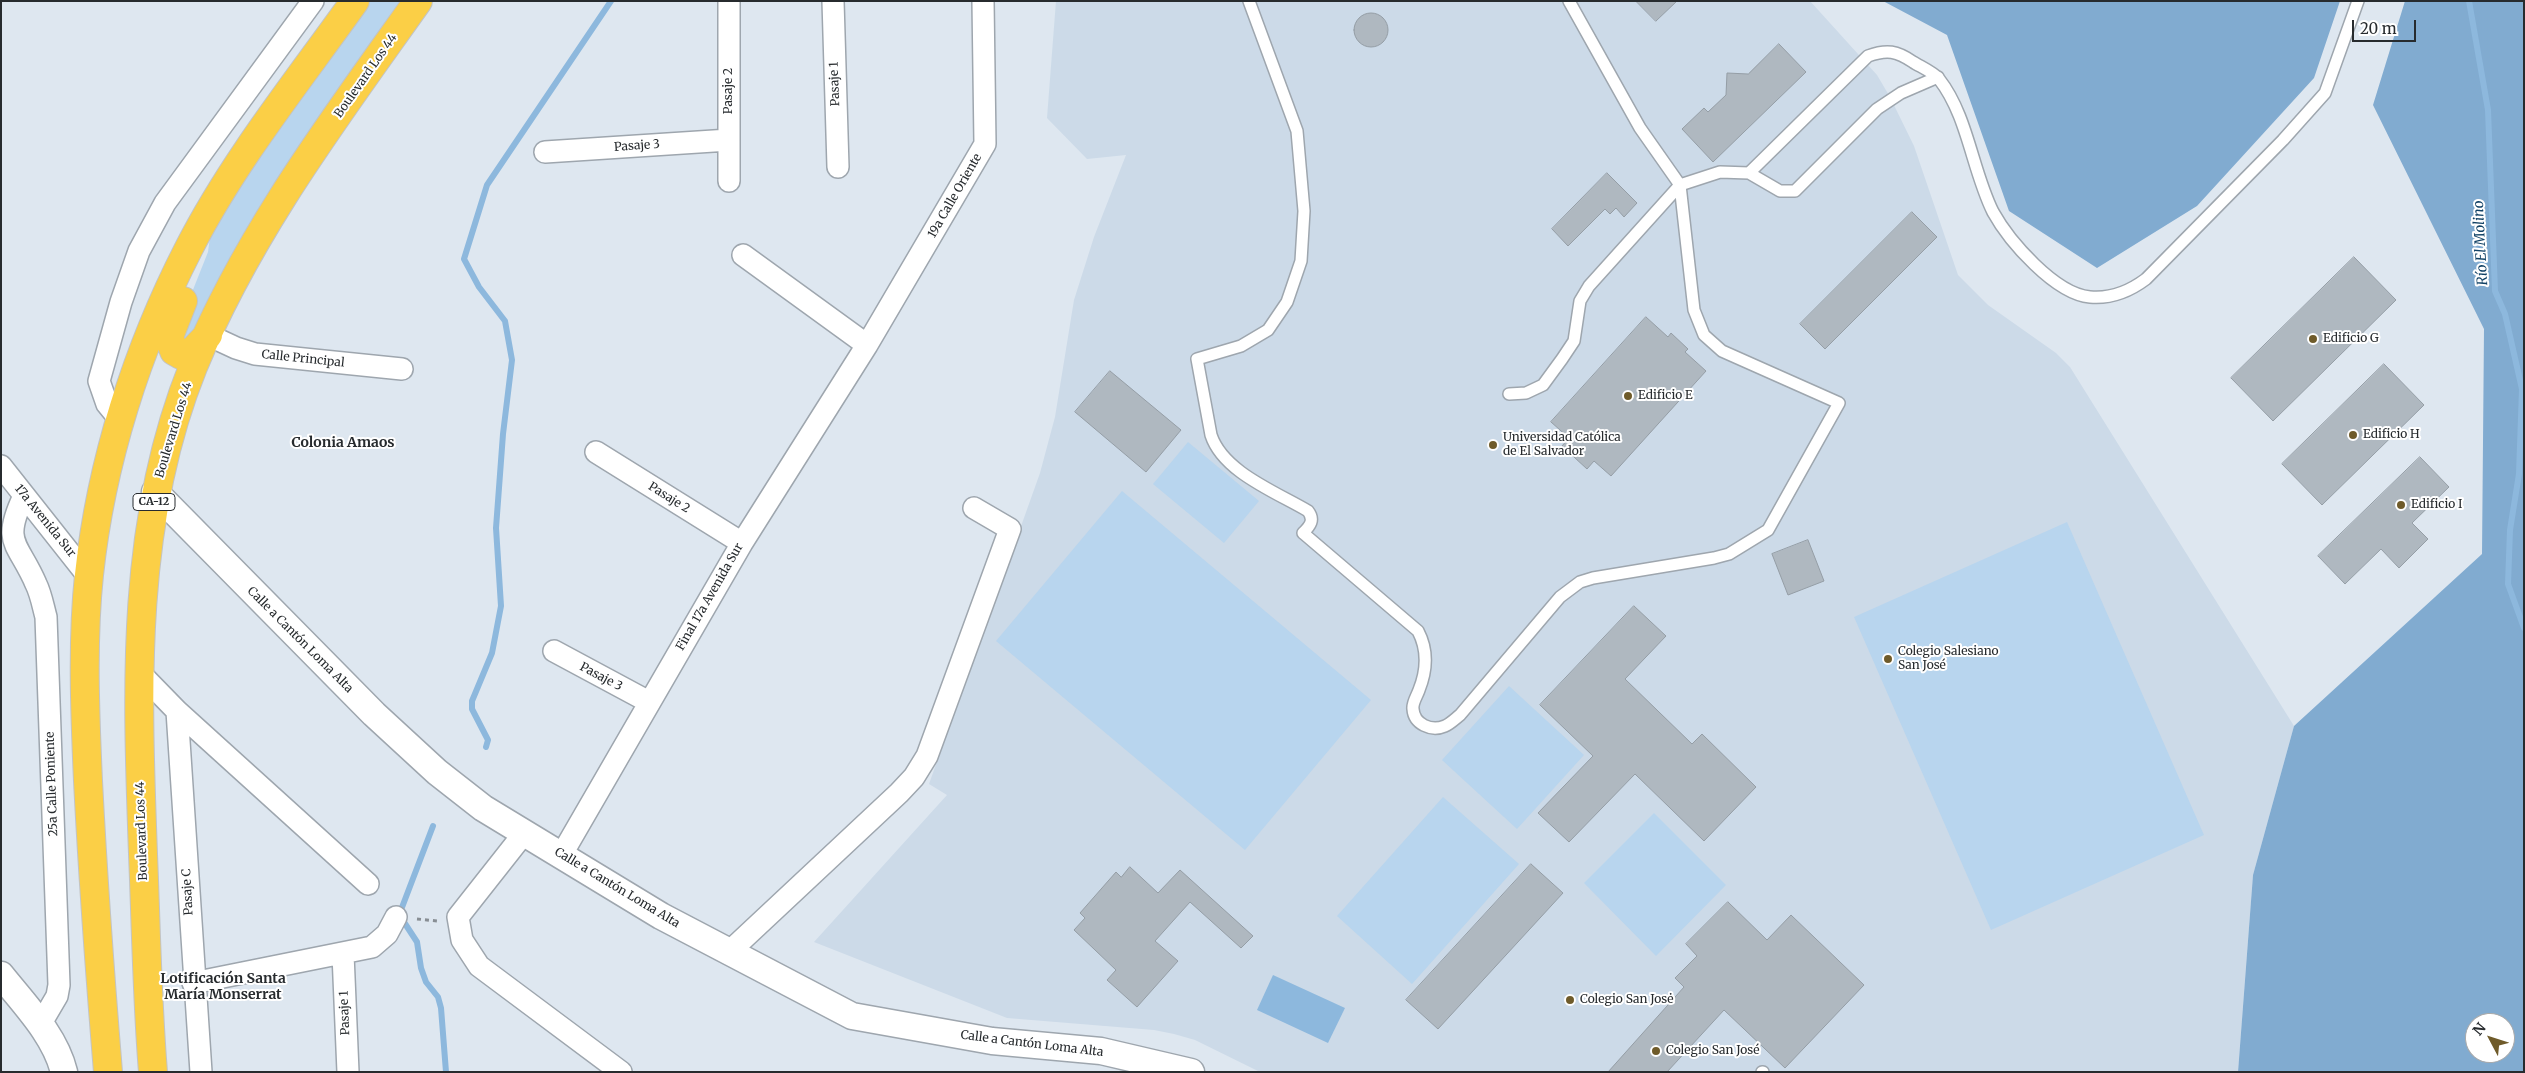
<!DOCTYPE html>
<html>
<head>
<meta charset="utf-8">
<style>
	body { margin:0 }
	#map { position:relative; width:2525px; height:1073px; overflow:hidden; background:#dee7f0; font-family:Merriweather,serif }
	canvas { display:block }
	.frame { position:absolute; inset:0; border:2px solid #272b2e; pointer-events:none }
	.north { position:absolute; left:2465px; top:1013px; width:50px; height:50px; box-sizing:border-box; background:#fff; border:1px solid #a9aaab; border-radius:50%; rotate:310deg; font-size:14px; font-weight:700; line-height:20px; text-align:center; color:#272b2e }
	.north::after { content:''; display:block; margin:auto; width:18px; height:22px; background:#6f5b2a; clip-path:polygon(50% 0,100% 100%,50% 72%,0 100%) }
	.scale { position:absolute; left:2352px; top:20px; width:64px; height:22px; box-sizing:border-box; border:2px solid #272b2e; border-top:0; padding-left:6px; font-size:15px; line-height:18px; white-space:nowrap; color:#272b2e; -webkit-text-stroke:4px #fff; paint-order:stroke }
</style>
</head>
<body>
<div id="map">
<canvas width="2525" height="1073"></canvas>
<div class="frame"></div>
<div class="north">N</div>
<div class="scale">20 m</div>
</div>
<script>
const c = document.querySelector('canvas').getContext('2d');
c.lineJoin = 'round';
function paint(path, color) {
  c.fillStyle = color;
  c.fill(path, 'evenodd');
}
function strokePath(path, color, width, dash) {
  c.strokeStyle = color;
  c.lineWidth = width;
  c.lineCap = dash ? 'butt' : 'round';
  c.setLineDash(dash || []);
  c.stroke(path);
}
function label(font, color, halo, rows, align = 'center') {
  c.font = font + ' Merriweather,serif';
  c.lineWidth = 4;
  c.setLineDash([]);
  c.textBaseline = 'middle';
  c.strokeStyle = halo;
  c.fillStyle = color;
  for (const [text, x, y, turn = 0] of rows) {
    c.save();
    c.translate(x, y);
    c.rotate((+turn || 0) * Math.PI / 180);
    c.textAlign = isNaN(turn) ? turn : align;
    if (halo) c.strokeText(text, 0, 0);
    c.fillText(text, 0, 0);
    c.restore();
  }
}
paint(new Path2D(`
	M1056 1H1810L1877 75 1890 97 1914 146 1958 275 1988 305 2056 353 2070 367 2294 726 2253 875 2238 1072H1260L1195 1040 1174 1034 1154 1030 1007 1018 814 942 947 795 929 784 1040 473 1055 417 1074 300 1094 237 1126 155 1087 159 1047 118Z`), '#ccdae8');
paint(new Path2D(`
	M370 1H408L197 331 184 342 177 330 208 252 211 229 279 125Z
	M1188 442 1259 501 1224 543 1153 484Z
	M1122 491 1371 700 1245 850 996 641Z
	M2067 522 2204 835 1991 930 1854 617Z
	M1509 686 1584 755 1517 829 1442 760Z
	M1443 797 1519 864 1412 984 1337 916Z
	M1654 813 1726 885 1656 956 1584 883Z`), '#b8d5ee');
paint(new Path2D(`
	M1883 1H2340L2314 78 2197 206 2097 268 2009 211 1947 35Z
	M2405 1H2524V1072H2238L2253 875 2294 726 2482 554 2484 329 2373 105ZM2475 1023H2505V1053H2475Z`), '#81abd0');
paint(new Path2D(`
	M1273 975 1345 1008 1328 1043 1257 1010Z`), '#8db8dd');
strokePath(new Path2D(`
	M2469 1 2488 110 2495 291 2505 314 2522 389 2519 474 2510 530 2508 584 2524 628
	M486 747 488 740 472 709V701L492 653 501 606 496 528 503 434 512 360 505 321 479 287 464 259 487 185 611 1
	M433 826 401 910 402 919 417 942 421 968 426 982 438 997 441 1008 446 1072`), '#8db8dd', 6);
const building = new Path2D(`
	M1636 1H1677L1656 21Z
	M1354 30a17 17 0 1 1 34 0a17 17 0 1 1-34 0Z
	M1779 44 1806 72 1713 162 1682 129 1704 108 1708 112 1726 95 1727 73 1748 74Z
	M1607 173 1637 203 1624 217 1616 208 1610 214 1605 209 1568 246 1552 229Z
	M1912 212 1937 237 1825 349 1800 324Z
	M2354 257 2396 300 2273 421 2231 378Z
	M1646 317 1668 337 1671 333 1688 349 1685 352 1706 371 1611 476 1594 461 1587 469 1562 446 1569 438 1551 422Z
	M2384 364 2424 405 2322 505 2282 464Z
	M1110 371 1181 430 1146 472 1075 412Z
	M2420 457 2449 487 2412 523 2428 539 2399 568 2381 549 2345 584 2318 556Z
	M1808 540 1824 581 1788 595 1772 554Z
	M1634 606 1666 636 1625 679 1692 744 1702 734 1756 787 1704 841 1635 774 1569 842 1538 813 1593 756 1540 705Z
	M1531 864 1563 893 1438 1029 1406 1000Z
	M1130 867 1158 893 1180 870 1253 936 1241 948 1190 902 1155 941 1178 961 1137 1007 1107 980 1116 970 1074 930 1085 918 1080 913 1116 872 1121 877Z
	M1728 902 1767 940 1791 915 1864 985 1785 1068 1724 1010 1667 1072H1608L1684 987 1675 978 1697 956 1686 944Z`);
paint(building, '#afb8c0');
strokePath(building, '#959ea6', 1);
const service = new Path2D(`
	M1249 1 1297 131 1304 211 1301 261 1287 302 1268 330 1241 346 1197 359 1211 435C1223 472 1276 492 1308 511 1315 520 1310 526 1303 533L1418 631C1428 650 1427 670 1419 690 1417 696 1412 703 1413 709 1414 724 1431 732 1445 726 1450 724 1455 719 1460 715L1560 597 1580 582 1593 578 1714 558 1729 554 1768 530 1839 403 1722 351 1704 335 1694 310 1680 185 1640 128 1569 1
	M1749 173 1868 56C1887 49 1897 51 1913 62 1921 67 1933 72 1939 79 1968 116 1972 170 1993 212 2009 241 2055 294 2090 297 2112 299 2130 291 2146 279L2283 140 2325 93 2358 1
	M1509 394 1526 393 1543 385 1562 359 1574 341 1580 301 1589 286 1680 185 1720 172 1749 173 1780 191H1795L1877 109 1901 93 1938 77
	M1762 1072H1763`);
const minor = new Path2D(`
	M729 1V181
	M833 1 838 167
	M545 152 729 140
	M743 255 867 345
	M208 335 236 348 255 354 402 369
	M120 420 107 404 99 381 121 302 139 251 165 203 313 1
	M596 452 742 543
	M1 466 88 576
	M24 496C1 544 18 542 36 584 41 594 43 606 46 617L59 985 57 996 40 1025
	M554 651 649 702
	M138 671 177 711 368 884
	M177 711 201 1072
	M525 832 458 917 462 940 479 966 621 1072
	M562 854 742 543 867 345 985 144 983 1
	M728 953 899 793 914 777 927 756 1010 529 974 508
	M343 954 348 1072
	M193 983 372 947 387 934 396 917`);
const tertiary = new Path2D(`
	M155 492 374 714 437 772 483 808 661 916 852 1016 992 1041 1101 1051 1191 1072
	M1 975C24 1004 55 1035 64 1072`);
const trunk = new Path2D(`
	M183 301 169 337 174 351 181 355 190 354 208 335
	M108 1072C100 975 93 878 88 781 85 714 82 641 89 575 101 462 137 349 189 248 234 160 298 81 355 1
	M153 1072C147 999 146 926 143 854 137 689 130 523 193 367 248 233 335 118 418 1`);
strokePath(service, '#9ea6ae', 14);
strokePath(minor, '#9ea6ae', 24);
strokePath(tertiary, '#9ea6ae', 29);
strokePath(trunk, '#c3c4c4', 30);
strokePath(new Path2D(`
	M417 919 438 921`), '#888e94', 3, [4, 4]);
strokePath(service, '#fff', 11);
strokePath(minor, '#fff', 21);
strokePath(tertiary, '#fff', 26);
strokePath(trunk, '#fbcf46', 28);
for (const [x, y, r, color] of [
	[2313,339,5,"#6f5b2a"],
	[1628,396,5,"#6f5b2a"],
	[2353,435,5,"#6f5b2a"],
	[1493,445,5,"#6f5b2a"],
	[2401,505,5,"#6f5b2a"],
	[1888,659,5,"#6f5b2a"],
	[1570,1000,5,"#6f5b2a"],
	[1656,1051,5,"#6f5b2a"]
]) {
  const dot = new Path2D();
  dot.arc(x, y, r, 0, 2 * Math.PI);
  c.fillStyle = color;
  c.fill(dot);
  strokePath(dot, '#fff', 2);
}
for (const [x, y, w] of [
	[154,502,42]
]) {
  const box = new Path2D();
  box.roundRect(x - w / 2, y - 8.5, w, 17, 4);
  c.fillStyle = '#fff';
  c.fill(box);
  strokePath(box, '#272b2e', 1);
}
label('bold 11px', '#272b2e', null, [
	["CA-12",154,502]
]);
label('12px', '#272b2e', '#fff', [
	["Boulevard Los 44",366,76,-55],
	["Pasaje 1",835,84,-92],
	["Pasaje 2",729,91,-90],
	["Pasaje 3",637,146,-4],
	["19a Calle Oriente",955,196,-60],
	["Calle Principal",303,359,6],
	["Boulevard Los 44",174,430,-73],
	["Pasaje 2",669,498,32],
	["17a Avenida Sur",45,521,51],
	["Final 17a Avenida Sur",710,597,-60],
	["Calle a Cantón Loma Alta",300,640,45],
	["Pasaje 3",601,677,28],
	["25a Calle Poniente",52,784,-92],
	["Boulevard Los 44",142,831,-92],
	["Calle a Cantón Loma Alta",617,888,31],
	["Pasaje C",188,892,-93],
	["Pasaje 1",345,1013,-92],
	["Calle a Cantón Loma Alta",1032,1044,7]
]);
label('12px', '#272b2e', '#fff', [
	["Edificio G",2323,339],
	["Edificio E",1638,396],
	["Edificio H",2363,435],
	["Universidad Católica",1503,438],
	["de El Salvador",1503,452],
	["Edificio I",2411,505],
	["Colegio Salesiano",1898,652],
	["San José",1898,666],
	["Colegio San Josė",1580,1000],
	["Colegio San José",1666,1051]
], 'left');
label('italic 14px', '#104165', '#fff', [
	["Río El Molino",2481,243,-93]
]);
label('bold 14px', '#272b2e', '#fff', [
	["Colonia Amaos",343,443],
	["Lotificación Santa",223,979],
	["María Monserrat",223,995]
]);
</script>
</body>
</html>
